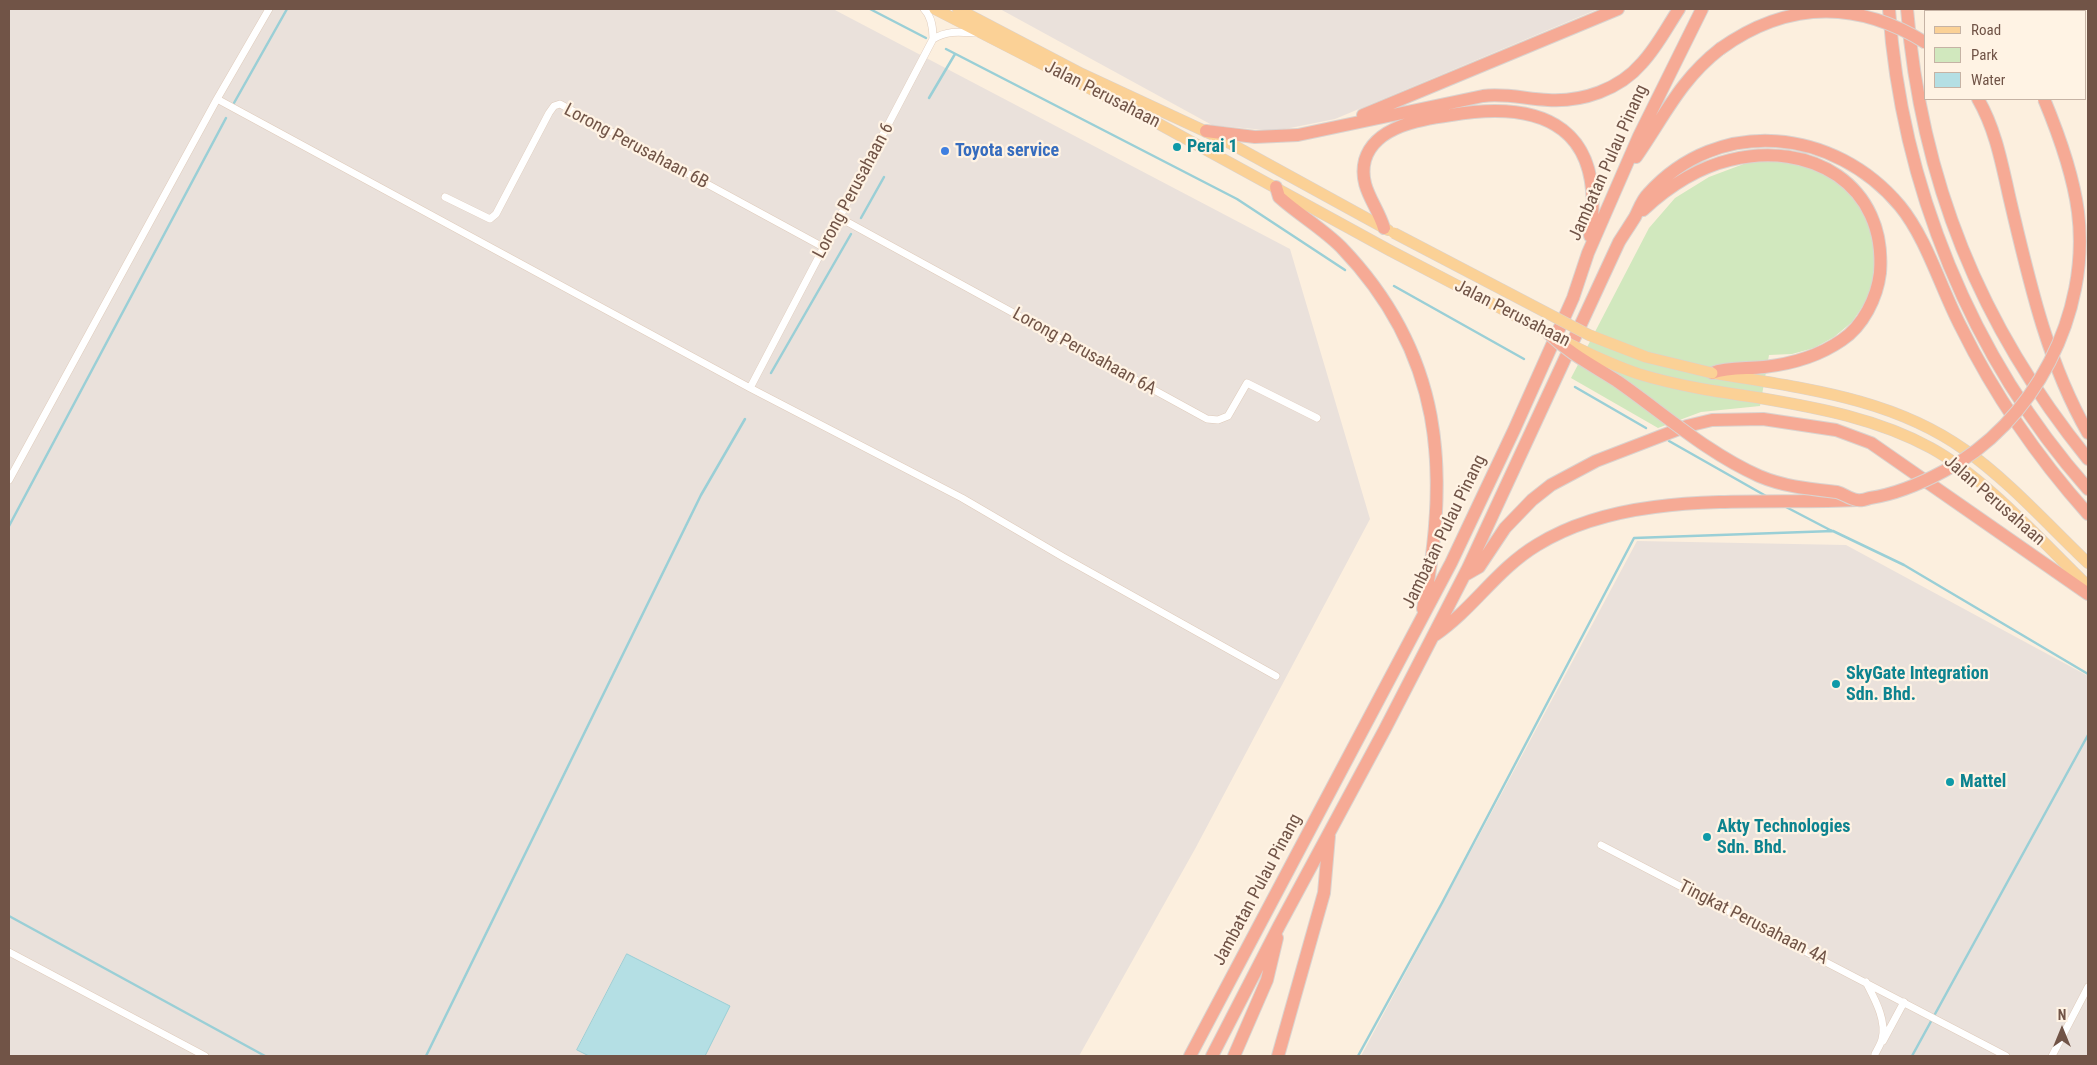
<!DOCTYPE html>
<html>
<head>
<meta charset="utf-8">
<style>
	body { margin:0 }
	#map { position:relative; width:2097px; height:1065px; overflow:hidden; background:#fcefde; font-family:"Roboto Condensed",sans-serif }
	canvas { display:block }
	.frame { position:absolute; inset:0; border:10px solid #715447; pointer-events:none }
	.legend { position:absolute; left:1924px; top:10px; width:162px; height:90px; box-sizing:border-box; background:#fff3e4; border:1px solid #c6b3a5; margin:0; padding:6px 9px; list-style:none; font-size:15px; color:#715447 }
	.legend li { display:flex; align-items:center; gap:10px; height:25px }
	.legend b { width:25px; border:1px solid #c6b3a5 }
	.north { position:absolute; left:2037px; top:1005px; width:50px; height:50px; -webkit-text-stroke:4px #fff3e4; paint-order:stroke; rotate:0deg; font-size:14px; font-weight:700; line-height:20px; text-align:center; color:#715447 }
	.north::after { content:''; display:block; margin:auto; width:18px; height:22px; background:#715447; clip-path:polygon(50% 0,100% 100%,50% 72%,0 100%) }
</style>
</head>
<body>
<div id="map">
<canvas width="2097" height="1065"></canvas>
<div class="frame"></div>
<ul class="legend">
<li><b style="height:6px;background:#fbd196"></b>Road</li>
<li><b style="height:14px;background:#d1e8be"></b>Park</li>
<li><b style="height:14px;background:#b4dfe4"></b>Water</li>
</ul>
<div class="north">N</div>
</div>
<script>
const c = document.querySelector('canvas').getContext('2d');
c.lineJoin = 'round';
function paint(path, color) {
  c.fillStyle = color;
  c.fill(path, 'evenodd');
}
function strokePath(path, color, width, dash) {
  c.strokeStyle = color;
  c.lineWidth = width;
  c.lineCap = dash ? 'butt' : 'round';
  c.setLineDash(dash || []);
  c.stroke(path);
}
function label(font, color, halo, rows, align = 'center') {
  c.font = font + ' "Roboto Condensed",sans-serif';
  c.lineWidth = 4.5;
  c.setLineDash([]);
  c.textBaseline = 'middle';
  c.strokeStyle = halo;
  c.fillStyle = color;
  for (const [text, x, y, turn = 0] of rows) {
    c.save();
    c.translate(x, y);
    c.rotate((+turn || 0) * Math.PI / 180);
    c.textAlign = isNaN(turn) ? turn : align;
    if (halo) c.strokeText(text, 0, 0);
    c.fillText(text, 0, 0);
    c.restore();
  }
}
paint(new Path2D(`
	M9 9H833L1290 249 1370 519 1195 849 1079 1056H9Z
	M1000 9H1598L1335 119 1275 131 1212 125Z
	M1637 541 1846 545 2088 676V1056H1361Z`), '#eae1db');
paint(new Path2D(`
	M1795 160 1837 178 1866 214 1876 258 1873 281 1865 303 1852 322 1834 337 1814 348 1792 354 1769 355 1760 406 1701 412 1658 428 1571 378 1649 228 1675 198 1709 177 1749 162Z`), '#d1e8be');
const water = new Path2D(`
	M627 954 730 1006 705 1056H589L577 1050Z`);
paint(water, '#b4dfe4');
strokePath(water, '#9acfd6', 1);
strokePath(new Path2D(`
	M870 9 926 38
	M946 49 1237 199 1345 270
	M929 98 955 54
	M234 103 287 9
	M861 218 884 177
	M1394 286 1524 359
	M771 373 851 234
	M1575 387 1646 428
	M1669 441 1766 496
	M1786 507 1832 531
	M9 526 226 118
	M9 916 265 1056
	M426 1056 701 495 745 419
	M1358 1056 1442 903 1634 538 1833 531 1904 565 2088 674
	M1912 1056 2088 735`), '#9acfd6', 2.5);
const street = new Path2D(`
	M924 9C932 17 933 28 933 39
	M217 99 750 388 962 498 1063 557 1276 676
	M445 197 490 219 496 214 549 113 554 106 560 104 823 247
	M840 218 1207 419 1218 420 1228 416 1247 383 1317 418
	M750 388 933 39C948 30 960 32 976 33
	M9 480 217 99 269 9
	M1601 845 2006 1056
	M9 952 205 1056
	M1866 982C1874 998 1887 1020 1882 1039 1881 1044 1877 1050 1875 1054
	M1883 1041 1904 1002
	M2052 1056 2088 987`);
const primary = new Path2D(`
	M935 9 1159 124 1389 250 1548 333
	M958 9 1082 74 1224 140 1388 230
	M1713 373C1800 388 1891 397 1965 450 2008 480 2050 527 2088 563
	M1760 398C1819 408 1878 419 1931 448 1987 479 2042 542 2088 586`);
const highway = new Path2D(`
	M1889 9C1901 184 1971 357 2088 489
	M1907 9C1921 180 1980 326 2088 459
	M2008 9 2009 11
	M1978 99C1996 130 2002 165 2010 200 2029 280 2047 362 2088 433
	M1363 115 1618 9
	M1206 131 1255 137 1298 135 1483 96C1505 93 1526 99 1548 100 1582 102 1619 90 1642 63 1657 47 1667 27 1679 9
	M1636 157C1664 117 1680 80 1720 49
	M1276 187 1279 197C1299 215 1322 228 1341 247 1443 353 1451 471 1423 609
	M1643 210C1668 187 1696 168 1730 160 1810 140 1887 184 1880 273 1877 298 1863 326 1842 340 1819 356 1791 364 1764 367 1746 369 1728 367 1712 373
	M1384 228C1377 204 1358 187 1365 160 1375 126 1422 119 1451 115 1547 99 1606 130 1590 236
	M1465 575 1479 567 1505 528 1532 500 1551 485 1596 461 1687 426 1712 420 1763 419 1836 430 1871 443 2088 594
	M1435 635C1473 609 1497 569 1537 545 1627 489 1754 505 1857 500
	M1190 1056 1451 563 1514 430 1573 298 1588 253 1639 136 1702 9
	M1212 1056 1279 926 1385 729 1468 568 1619 242C1624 234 1630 225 1635 217 1639 209 1642 200 1648 194 1719 115 1835 128 1900 206 1927 239 1941 289 1961 327 1994 394 2038 458 2088 514
	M1234 1056 1267 980 1277 938
	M1278 1056 1324 893 1329 836`);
strokePath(street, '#dfcbbb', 8);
strokePath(primary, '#dad3cf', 12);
strokePath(highway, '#dad3cf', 14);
strokePath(street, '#fff', 7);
strokePath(primary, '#fbd196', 11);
strokePath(highway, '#f6aa95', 12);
const primaryBridge = new Path2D(`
	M1394 233 1589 335 1646 357 1712 373
	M1561 340C1587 353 1612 365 1639 374 1678 386 1719 392 1760 398`);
const highwayBridge = new Path2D(`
	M1720 49C1787 1 1857 0 1926 43
	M1548 333C1570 354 1592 365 1617 381 1663 413 1707 453 1759 476 1785 487 1810 489 1837 492 1844 494 1850 499 1857 500 1861 501 1867 499 1870 498 1897 494 1920 484 1944 471 2034 424 2091 313 2078 212 2073 173 2059 135 2044 99`);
strokePath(primaryBridge, '#dad3cf', 12, []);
strokePath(highwayBridge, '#dad3cf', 14, []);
strokePath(primaryBridge, '#fbd196', 11);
strokePath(highwayBridge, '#f6aa95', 12);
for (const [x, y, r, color] of [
	[1177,147,5,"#0f9aa8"],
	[945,151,5,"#3f7fe0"],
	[1836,684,5,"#0f9aa8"],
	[1950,782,5,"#0f9aa8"],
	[1707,837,5,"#0f9aa8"]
]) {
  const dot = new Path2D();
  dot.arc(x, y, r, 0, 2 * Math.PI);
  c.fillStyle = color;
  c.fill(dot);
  strokePath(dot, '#fff3e4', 2);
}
label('18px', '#715447', '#fff3e4', [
	["Jalan Perusahaan",1102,95,27],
	["Lorong Perusahaan 6B",636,147,28],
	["Jambatan Pulau Pinang",1609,163,-66],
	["Lorong Perusahaan 6",854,191,-62],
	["Jalan Perusahaan",1512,314,27],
	["Lorong Perusahaan 6A",1084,352,29],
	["Jalan Perusahaan",1994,501,41],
	["Jambatan Pulau Pinang",1445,532,-64],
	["Jambatan Pulau Pinang",1258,890,-62],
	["Tingkat Perusahaan 4A",1753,923,27]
]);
label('bold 18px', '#0d838f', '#fff3e4', [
	["Perai 1",1187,147],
	["SkyGate Integration",1846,674],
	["Sdn. Bhd.",1846,695],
	["Mattel",1960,782],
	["Akty Technologies",1717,827],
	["Sdn. Bhd.",1717,848]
], 'left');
label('bold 18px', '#366cbe', '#fff3e4', [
	["Toyota service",955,151]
], 'left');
</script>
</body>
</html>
